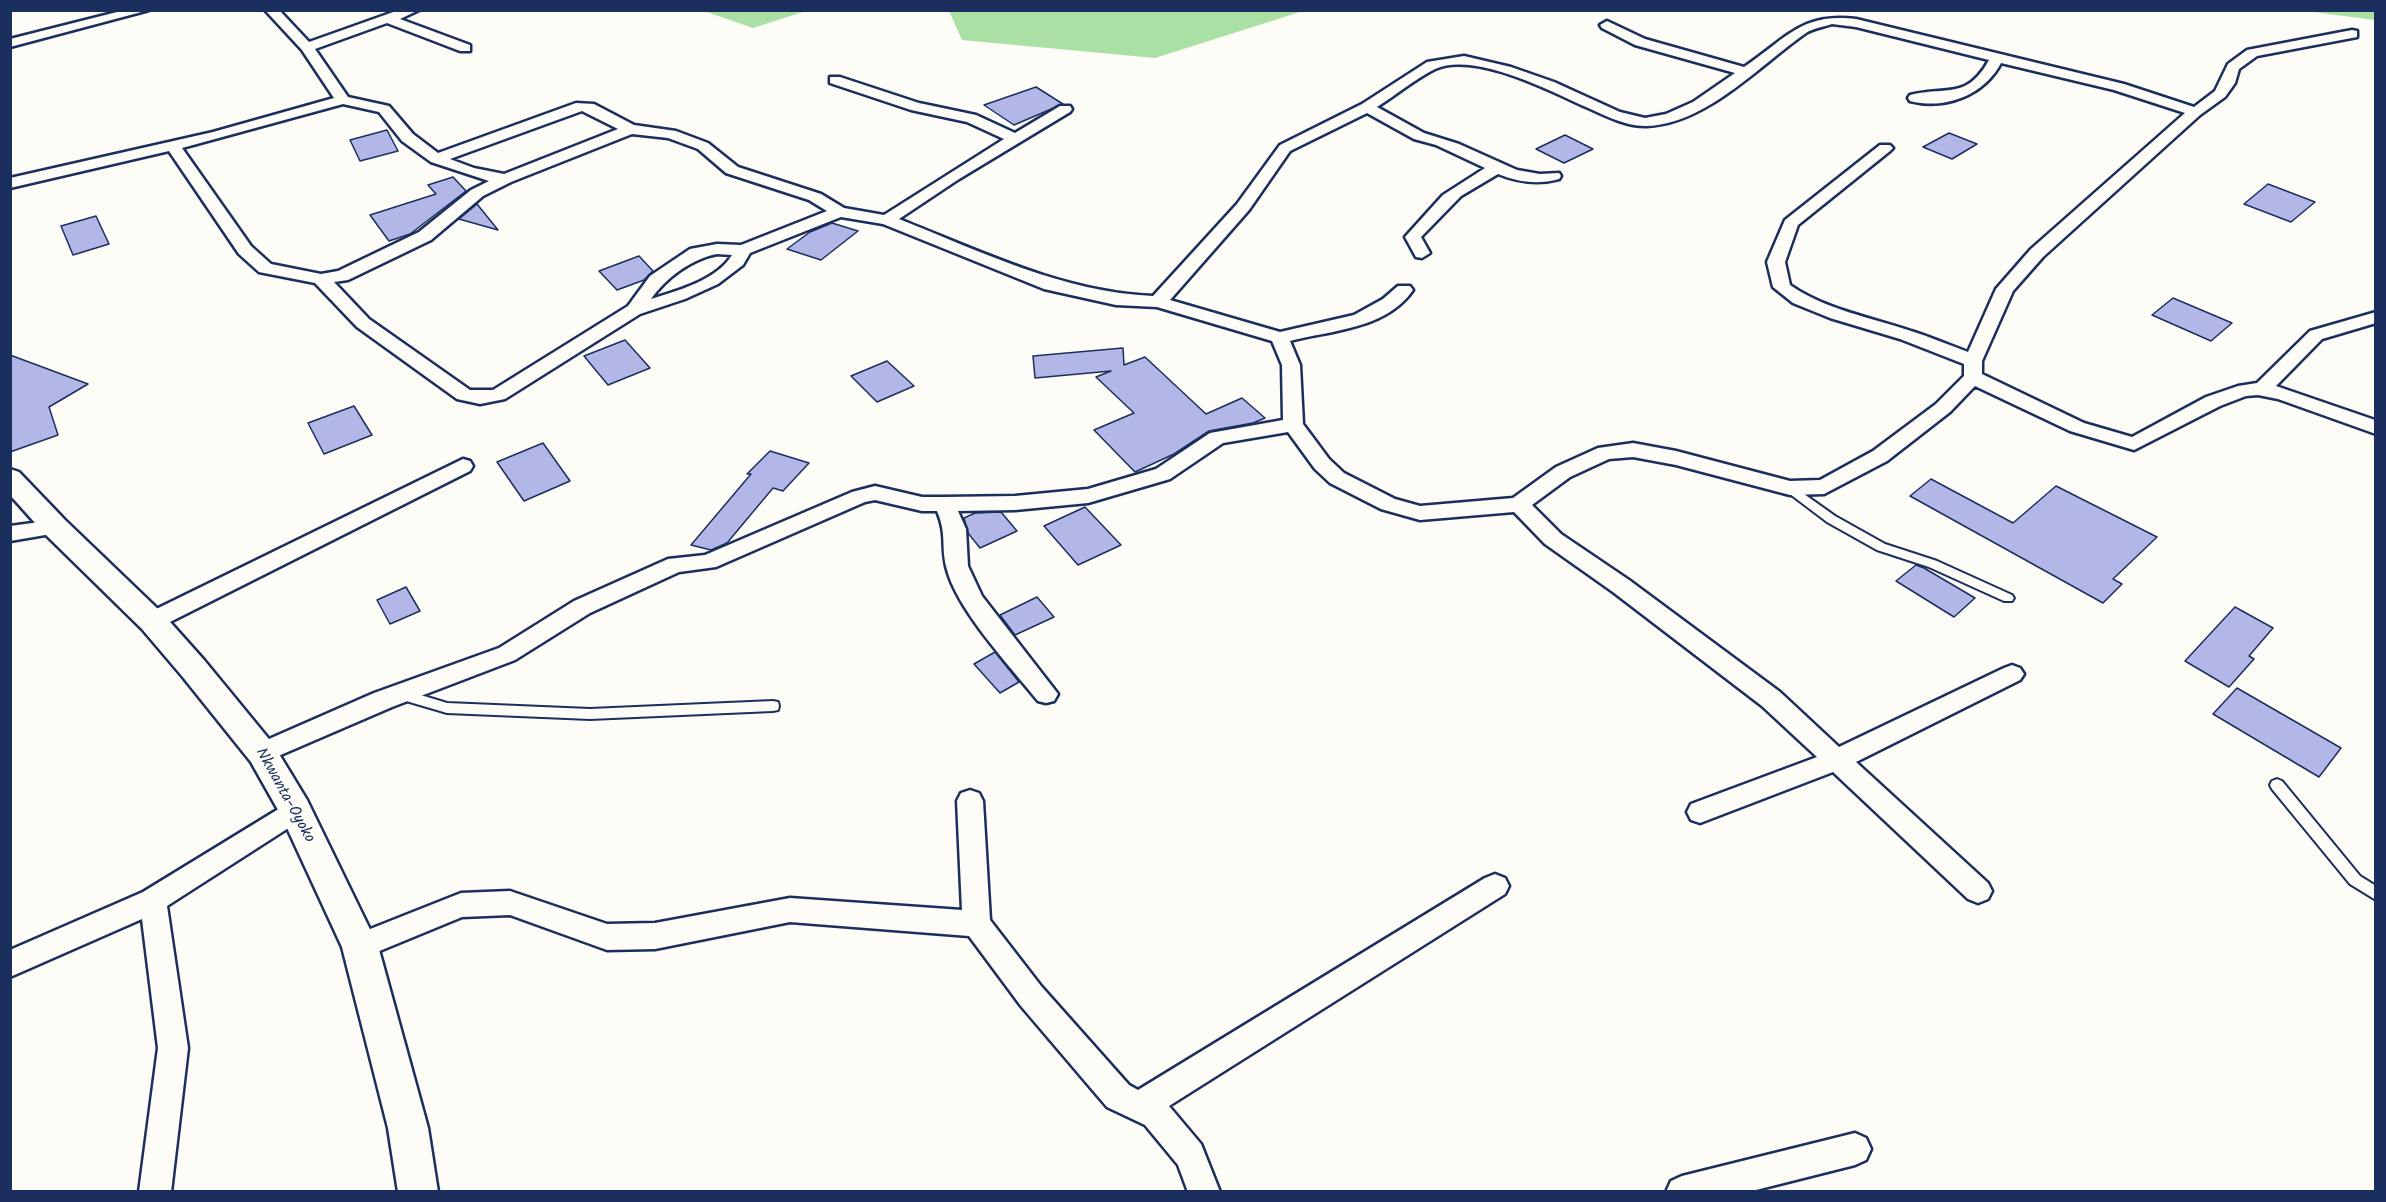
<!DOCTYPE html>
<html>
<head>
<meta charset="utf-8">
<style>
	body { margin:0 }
	#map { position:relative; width:2386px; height:1202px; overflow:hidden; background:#fdfcf7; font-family:Kalam,sans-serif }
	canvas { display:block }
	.frame { position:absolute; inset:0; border:12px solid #1b2f5e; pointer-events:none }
</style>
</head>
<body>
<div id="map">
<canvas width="2386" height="1202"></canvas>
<div class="frame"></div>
</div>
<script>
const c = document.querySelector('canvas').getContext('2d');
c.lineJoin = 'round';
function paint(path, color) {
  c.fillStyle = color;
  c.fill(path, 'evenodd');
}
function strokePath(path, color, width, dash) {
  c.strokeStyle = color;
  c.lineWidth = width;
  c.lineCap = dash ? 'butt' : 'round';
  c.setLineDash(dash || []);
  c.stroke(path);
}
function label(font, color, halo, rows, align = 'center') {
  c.font = font + ' Kalam,sans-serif';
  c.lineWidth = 4.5;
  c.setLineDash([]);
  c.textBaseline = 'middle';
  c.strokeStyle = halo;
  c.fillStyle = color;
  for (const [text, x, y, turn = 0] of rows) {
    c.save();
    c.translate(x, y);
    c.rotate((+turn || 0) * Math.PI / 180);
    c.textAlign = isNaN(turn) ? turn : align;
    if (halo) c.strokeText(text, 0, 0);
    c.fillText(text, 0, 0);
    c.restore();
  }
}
paint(new Path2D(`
	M704 11H806L753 28Z
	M949 11H1436L1300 12 1155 58 962 40Z
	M2306 11H2375V20Z`), '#aae0a3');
const building = new Path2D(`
	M1036 87 1063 104 1014 125 984 105Z
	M387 130 398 151 360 161 350 140Z
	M1949 133 1977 144 1952 159 1923 147Z
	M1565 135 1593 149 1564 163 1536 149Z
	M453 177 466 191 410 234 389 241 370 215 436 194 428 185Z
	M2268 184 2315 202 2291 222 2244 204Z
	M477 204 498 230 459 219Z
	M96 216 109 244 73 255 61 226Z
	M832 223 858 231 821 260 787 249 810 232Z
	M639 256 653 271 644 280 617 290 599 271Z
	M2173 298 2232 323 2211 341 2152 315Z
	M625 340 650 368 608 385 584 356Z
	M1123 348 1124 365 1145 357 1206 414 1242 398 1265 418 1253 423 1209 431 1174 454 1135 472 1094 430 1134 413 1096 377 1111 371 1035 378 1033 356Z
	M10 355 88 384 49 407 58 435 10 452Z
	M887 361 914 386 877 402 851 376Z
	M354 406 372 435 324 454 308 423Z
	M543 443 570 481 524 501 497 462Z
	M770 451 809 463 783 491 773 488 727 543 711 550 691 545 751 474H747Z
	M1931 479 2013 523 2056 486 2157 537 2113 579 2122 584 2103 603 1910 496Z
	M1085 507 1121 545 1078 565 1044 526Z
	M1001 512 1017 531 980 548 968 533 964 518 975 513Z
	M1916 565 1924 568 1975 598 1954 617 1896 581Z
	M406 587 420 611 390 624 377 600Z
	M1037 597 1054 617 1015 635 1000 615Z
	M2235 607 2273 628 2249 656 2254 659 2229 687 2185 661Z
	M995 652 1019 682 1000 693 974 664Z
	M2237 688 2341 748 2319 777 2213 714Z`);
paint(building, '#b3b7e8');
strokePath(building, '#1b2f5e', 1.5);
const service = new Path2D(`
	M1790 484 1835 516 1885 544 1937 561 2012 595 2014 598 2012 601H2004L1929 567 1877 550 1827 522 1786 491 1784 488 1786 485Z
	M401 689 447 703 590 709 773 701 778 702 779 706 778 710 773 711 590 719 447 713 396 698 395 694 396 690Z
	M2277 779 2282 781 2360 876 2376 886V900L2350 884 2272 789 2270 785 2272 781Z`);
const minor = new Path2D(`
	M125 10H149L10 47V39Z
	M265 10H279L309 42 399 10H419L400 19 470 45V51H460L387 23 315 49 348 97 389 106 413 134 438 153 576 103 594 104 634 125 676 131 708 143 738 167 821 194 844 208 884 215 1004 139 967 122 911 110 830 83V77H840L919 103 976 115 1015 133 1060 106H1070L1072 109 1070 112 959 179 899 219C982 252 1063 292 1153 296L1237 204 1280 145 1362 104 1427 62 1464 56 1511 67 1554 82 1620 112 1645 118 1666 114 1693 102 1735 73 1635 45 1602 28 1600 25 1607 21 1645 39 1744 67C1786 39 1801 12 1856 19L2124 84 2194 107 2215 91 2228 64 2247 50 2352 30 2357 31V37L2257 56 2239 69 2235 83 2225 97 2200 115 2043 257 2013 291 1982 361V374L2084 423 2132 437 2206 397 2238 386 2257 383 2310 331 2376 312V323L2322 339 2276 386 2375 420 2376 434 2278 399 2258 395 2246 396 2220 406 2134 450 2070 431 1975 386 1950 412 1887 461 1824 494 1790 495 1676 465 1633 457 1609 459 1570 477 1532 505 1561 534 1629 580 1780 692 1839 747 2004 668 2012 665 2020 668 2024 674 2020 680 1856 762 1988 883 1992 891 1988 899 1978 903 1968 899 1833 772 1700 823 1691 820 1687 812 1691 804 1817 757 1762 706 1613 592 1545 544 1514 512 1420 520 1381 509 1330 483 1315 469 1288 432 1223 443 1170 479 1088 503 1015 510 958 511 966 529 968 566 982 596 1058 694 1054 701 1046 703 1038 701C1010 666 955 608 946 566 941 544 947 535 937 511H922L875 500 865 502 716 567 679 572 590 613 515 660 392 707 262 763 253 760 250 753 253 746 374 693 499 648 574 601 668 559 705 555 852 492 875 486 922 497H944L1015 496 1088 489 1156 469 1210 433 1283 420 1282 365 1272 341 1157 307 1116 305 1044 289 883 224 841 217 750 253 743 265 718 284 685 299 640 314 505 399 480 404 457 399 357 327 315 283 259 272 239 254 169 151 10 188V178L213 132 334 98 302 50ZM1832 24 1856 27 1989 60C1967 100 1947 86 1910 95L1908 98 1910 101C1946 110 1984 95 2001 63L2114 90 2185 113 2031 249 1996 289 1968 352C1949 345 1930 337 1911 331 1870 317 1826 310 1790 285L1785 262 1798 225 1890 151 1893 148 1890 145H1880L1785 220 1767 262 1773 287 1793 303 1830 318 1900 339 1964 364V376L1936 404 1873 451 1820 480 1790 481 1676 451 1633 443 1598 448 1556 467 1513 498 1420 506 1395 499 1344 473 1329 459 1303 424 1300 365 1290 341C1332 330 1386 329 1413 290L1410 286H1398L1383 299 1354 315 1280 332 1170 300 1249 210 1290 151 1367 113 1414 139 1436 145 1485 168 1443 195 1405 237 1416 257 1422 258 1430 253 1421 237 1461 196 1498 174C1518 182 1537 185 1559 179L1561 176 1559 173 1540 174 1517 170 1459 144 1424 133 1377 107C1396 95 1415 79 1435 69 1474 51 1550 91 1586 107 1604 115 1627 127 1647 126 1706 124 1760 65 1806 33 1813 28 1824 27 1832 24ZM343 104 379 112 402 141 431 162 489 181 471 190 419 232 338 271 321 274 271 264 251 246 182 148ZM582 111 618 129 504 174 474 168 450 159ZM632 134 668 138 698 149 726 173 809 200 827 211 741 245 717 244 690 249 650 276 628 306 493 390H470L369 319 334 282 348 280 431 240 483 196 511 182ZM717 254 732 255C717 280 677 291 651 299 666 278 691 259 717 254Z
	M463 459 470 461 473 466 470 471 160 627 152 629 144 627 141 621 144 615Z
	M55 520 63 522 66 527 63 532 10 541V526Z
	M970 790 979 793 983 801 990 920 1041 986 1129 1085 1138 1090 1485 878 1495 874 1505 878 1509 886 1505 894 1169 1106 1201 1144 1220 1192H1188L1178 1165 1145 1125 1107 1107 1021 1006 969 936 790 922 655 949 607 950 510 915 462 917 360 959 350 955 346 946 350 937 461 893 510 891 607 924 655 923 790 898 962 910 957 801 961 793Z
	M295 799 304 802 308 810 304 818 167 906 188 1048 171 1192H139L158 1048 142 919 10 977V950L143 892Z
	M1855 1133 1866 1138 1871 1149 1866 1160 1855 1165 1748 1192H1666L1671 1181 1682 1176Z`);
const tertiary = new Path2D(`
	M10 469 19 472 65 520 162 613 204 660 273 744 307 800 378 946 428 1128 438 1192H398L388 1128 342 947 282 817 251 762 182 676 142 629 45 534 10 495Z`);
strokePath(service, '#1b2f5e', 4);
strokePath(minor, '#1b2f5e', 5);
strokePath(tertiary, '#1b2f5e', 5);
paint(service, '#fdfcf7');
paint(minor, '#fdfcf7');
paint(tertiary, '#fdfcf7');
label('16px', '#1b2f5e', '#fdfcf7', [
	["Nkwanta-Oyoko",284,796,61]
]);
</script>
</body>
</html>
